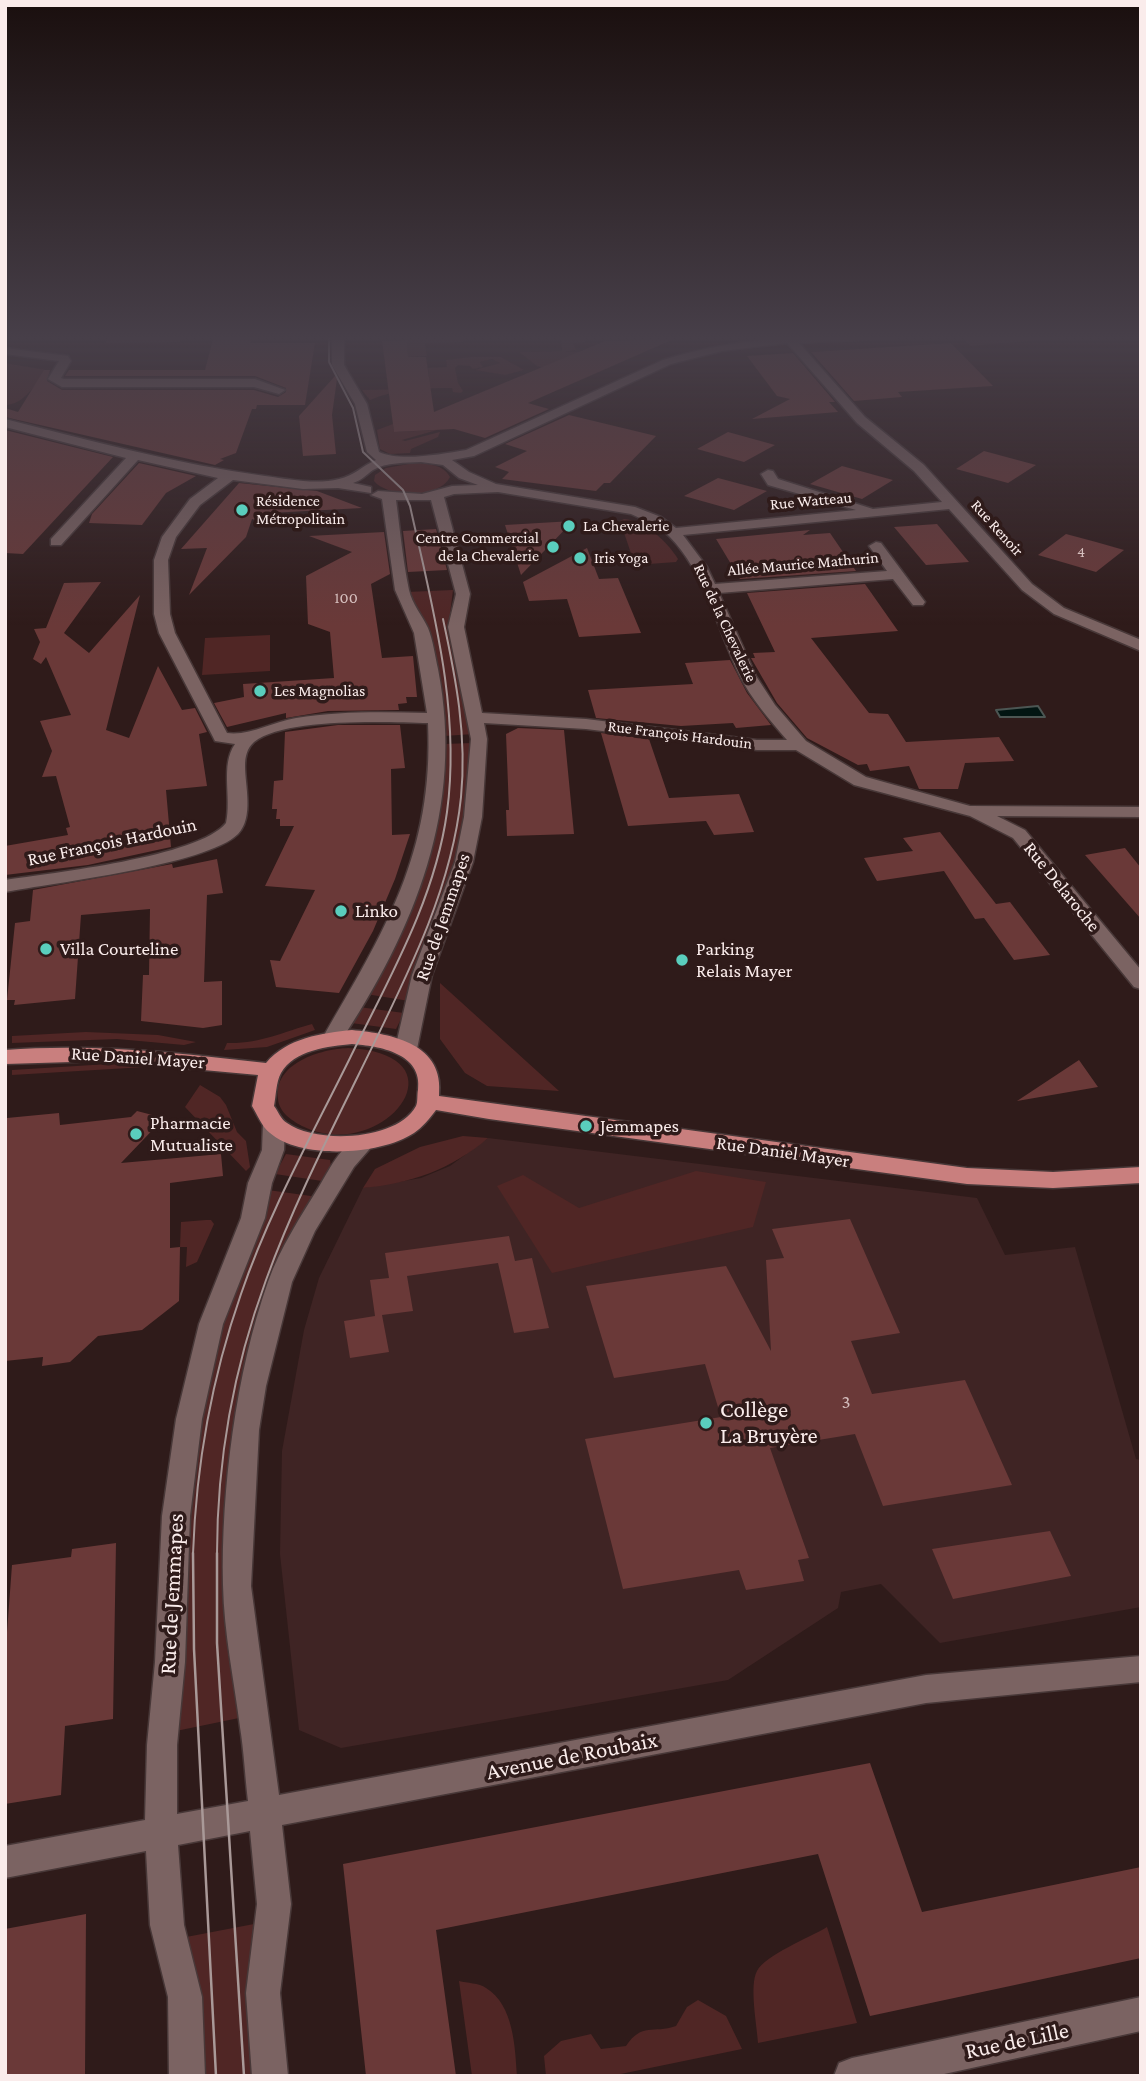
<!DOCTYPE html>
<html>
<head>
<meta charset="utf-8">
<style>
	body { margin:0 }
	#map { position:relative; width:1146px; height:2081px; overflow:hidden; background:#2f1b1a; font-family:"Crimson Pro",serif }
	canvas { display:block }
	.frame { position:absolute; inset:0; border:7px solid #faeceb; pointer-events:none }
</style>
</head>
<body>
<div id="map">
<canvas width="1146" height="2081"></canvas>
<div class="frame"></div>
</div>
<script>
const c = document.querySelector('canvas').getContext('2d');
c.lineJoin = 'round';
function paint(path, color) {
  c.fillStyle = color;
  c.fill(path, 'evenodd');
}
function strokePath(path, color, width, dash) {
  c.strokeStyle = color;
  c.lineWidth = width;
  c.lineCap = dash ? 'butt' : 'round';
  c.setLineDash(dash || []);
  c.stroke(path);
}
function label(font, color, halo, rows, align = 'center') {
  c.font = font + ' "Crimson Pro",serif';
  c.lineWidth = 7;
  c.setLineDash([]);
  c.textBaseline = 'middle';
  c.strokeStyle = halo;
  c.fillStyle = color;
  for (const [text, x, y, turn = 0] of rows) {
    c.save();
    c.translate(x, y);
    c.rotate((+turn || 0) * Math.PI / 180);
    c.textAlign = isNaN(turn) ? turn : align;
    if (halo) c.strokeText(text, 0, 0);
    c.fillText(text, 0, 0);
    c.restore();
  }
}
paint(new Path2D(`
	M488 1138 977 1198 1005 1255 1075 1247 1136 1459 1141 1460V1607L940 1643 881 1584 841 1592 838 1608 728 1680 341 1748 299 1730 280 1554 282 1451 304 1330 319 1278 363 1188 421 1178 450 1166Z`), '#3f2424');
paint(new Path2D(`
	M109 335H182L180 342 106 343Z
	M1023 335H1099L970 346 963 338Z
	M583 337 585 342 573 343 576 350 565 352H587L589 356 553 371 537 366 519 352 562 351 561 338Z
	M463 338V342L425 343 427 356 408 357 407 340Z
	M471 357H501L524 370 505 375 475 370 500 363 492 359 480 362 483 367 473 369 470 366 458 365 455 368 458 383 463 391 461 393 453 392 452 388C425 388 395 389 370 400L362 390 420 389 429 379 428 368 447 367 446 360Z
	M5 363 46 370C36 384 24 405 5 405Z
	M393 424 394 432 437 430 402 440 405 441 440 432 438 437 411 449 410 453 390 454 380 449 377 430Z
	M414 463C428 464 443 464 450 477 439 499 388 498 374 481L375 475 386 468Z
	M624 519C645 521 667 541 678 559L676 562 635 565 620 521Z
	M453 590 449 622 474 734 444 736 426 625 407 592Z
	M270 635V671L202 675 205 638Z
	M472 743 468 806 450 887 409 1001 366 994C412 936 447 818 444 744Z
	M440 983 559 1091 487 1086 465 1073 440 1039Z
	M359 1007 404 1013 396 1029 351 1023Z
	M312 1024 315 1030 267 1047 224 1050 227 1043C259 1044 283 1032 312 1024Z
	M86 1032 158 1035 196 1042 184 1045 117 1039 12 1043V1036Z
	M348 1048C470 1054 383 1166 302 1126 291 1120 279 1112 278 1099 273 1063 321 1049 348 1048Z
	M109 1064 145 1067 12 1075V1070Z
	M200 1085 220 1097 226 1105 237 1132 246 1141 250 1167 246 1171 185 1107Z
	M463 1136 488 1138C452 1169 410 1184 363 1188L375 1169 420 1147Z
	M286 1154 330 1160 331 1166 322 1181 275 1174Z
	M696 1171 766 1182 753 1227 552 1273 497 1186 523 1175 579 1208Z
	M268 1190 318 1197 297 1222 258 1322 225 1577 228 1653 239 1718 176 1731 194 1444 227 1302Z
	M206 1220H211L214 1224 197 1262 186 1267 187 1247H180L181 1222Z
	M254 1924 246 1992 252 2076H200L181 1938Z
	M827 1927 857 2023 758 2043C757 2026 749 1985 757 1971 765 1955 809 1938 827 1927Z
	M459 1981C467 1983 479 1983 486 1988 514 2005 515 2048 517 2076H472Z
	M698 2000 726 2016 742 2049 611 2076H546L544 2056 561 2041 591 2034 601 2049 626 2046C642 2022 653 2034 676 2026L687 2007Z`), '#502625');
const water = new Path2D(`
	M1038 706 1045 717H1000L996 710Z`);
paint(water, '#021512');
strokePath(water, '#4c5653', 2);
paint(new Path2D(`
	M214 335H252L250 343H315L305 405H257L256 409H252L236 453 220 459 224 460 215 465 5 417V408L18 412 44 370H50L47 381 62 390H254L278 397 286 392V388L255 376H65L69 370H205Z
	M674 339 528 403 549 409 485 438 454 429 394 432 382 341 407 340 408 357H426L434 412 605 341Z
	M951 343 993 386 898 392 902 397 854 401 811 352Z
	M793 353 835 402H829L838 412 752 419 790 399 777 396 747 356Z
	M335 376 337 379 332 415 336 454 303 456 299 416Z
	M569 415 656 436 610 483H604L596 491 502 479 509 472 495 467 527 451 505 444Z
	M5 430 113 457 23 554 5 553Z
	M728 432 775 445 744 462 697 449Z
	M984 451 1036 465 1008 483 956 469Z
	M139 463 196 476 166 493 142 525 89 523 92 514Z
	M842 466 893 480 862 499 810 484Z
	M718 478 767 491 734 510 684 496Z
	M239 483 317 491 362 508 270 513 261 522 252 519 246 537 189 595 207 548 181 549Z
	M573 521 521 575 505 525Z
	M937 524 969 562 926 565 894 527Z
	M436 529 447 570 408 572 403 531Z
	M810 530 803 535 830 533 856 571 740 579 716 539Z
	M384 532 390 574 371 584 382 658 413 656 417 697H406L407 703 398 704 399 710 328 711 286 718V713L227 727 214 703 244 697 243 684 334 678 330 632 308 624 306 576 352 552 309 536Z
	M1066 534 1096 542 1124 550 1096 572 1038 555Z
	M587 548 599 579 618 578 641 633 579 637 567 599 529 601 523 582Z
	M101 582 64 633 89 653 140 595 106 730 129 738 158 666 182 710 195 708 207 732 199 734 207 786 166 790 171 847 88 865 5 875V846L68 835 66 828 70 827 56 776 42 777 52 751 40 721 71 715 46 657 41 664 33 659 40 642 34 629 46 628 64 583Z
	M865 584 898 631 811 638 869 713 888 714 906 742 999 737 1014 761 965 763 958 789H919L909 766 870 771 867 764 858 765 807 738 777 703 751 658H755L753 653 775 652 747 593Z
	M730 660 747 693 771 725 736 728 733 723 681 726 596 718 588 690 693 684 685 663Z
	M338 725H400L405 768 391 769 392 835 410 834 395 879 373 931 339 993 276 987 270 960 280 961 315 890 265 886 294 826H280V819H276L277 809H272L274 781 283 780 285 732Z
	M518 728 564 730 574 834 507 836 506 810H509L506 734Z
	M601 733 649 739 669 798 739 794 754 832 714 835 706 821 628 826Z
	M940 832 996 904 1010 902 1050 955 1014 960 984 918 975 919 944 871 877 881 864 858 913 851 903 838Z
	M1125 848 1141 868V919L1085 855Z
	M217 859 223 893 207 895 204 982 222 981V1025L203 1028 141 1021 143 975H149L150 909 81 915 75 999 14 1005 15 1000H7L15 923 30 921 33 890 172 864 173 868Z
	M1079 1060 1098 1087 1017 1101Z
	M137 1111 164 1118 121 1163 221 1154 223 1176 170 1183V1248L180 1247 179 1301 142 1330 98 1336 70 1362 42 1366 43 1357 5 1361 7 1118 59 1113 60 1125 131 1117Z
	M850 1219 900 1333 851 1341 872 1394 965 1380 1012 1485 883 1506 855 1434 770 1448 809 1558 798 1560 804 1581 746 1590 739 1570 623 1589 585 1439 721 1417 705 1364 614 1378 586 1286 726 1266 771 1351 766 1260 784 1258 772 1229Z
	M509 1236 515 1261 532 1258 549 1328 514 1333 498 1263 407 1276 413 1311 382 1315 389 1352 350 1358 344 1321 375 1316 370 1280 389 1278 385 1253Z
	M1050 1531 1071 1576 953 1599 932 1549Z
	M116 1543 113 1719 65 1726 61 1795 5 1804V1659L12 1565 71 1557 72 1549Z
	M870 1763 922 1912 1141 1867V1958L870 2016 818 1854 436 1930 456 2076H366L343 1864Z
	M86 1914 85 2076H5V1929Z`), '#6a3938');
const minor = new Path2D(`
	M332 335H344V365L367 404 379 452C401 462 441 454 466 450L663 360C740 336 818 335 899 335L893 338 799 343 865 417 924 465 1032 584 1064 608 1141 640V651L1054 614 1022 590 949 509 683 535 707 567 715 584 887 571 869 546 876 542 881 543 925 602 923 605H913L893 579 719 593 756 676 775 705 806 741 866 777 970 806 1141 807V817L997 816 1025 830 1141 970V989L1134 987 1013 838 970 816 854 785 796 750H757L586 729 484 723 487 739 482 817 473 862 432 975 417 1049 413 1054H399L395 1049 412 975 455 862 464 817 471 739 448 627 456 594 431 500H396C400 530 403 561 409 590 412 604 422 615 428 628 433 640 435 656 438 669 465 808 415 929 339 1044H325L322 1039C384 931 434 854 428 723 388 722 285 717 254 742 247 748 245 757 245 766 245 786 254 817 238 834 207 865 53 883 5 892V880C51 873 199 857 226 823 232 798 220 765 235 744L215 741 213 737 159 633 154 614V560L162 537 190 499 218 478 138 460 61 545H51V539L126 458 5 427V419C91 441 177 464 265 476 288 479 316 485 339 479 354 476 362 466 376 460L367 452 355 404 332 365ZM787 343 857 423 914 471 942 502 873 509 778 479 773 471 768 470 761 474 768 485 856 510 676 528 661 517 635 507 496 484 469 472 452 460 474 456 671 364 722 351ZM421 462 443 465 459 478 478 485 452 486 422 494 378 491 371 495 382 499 395 590 414 633 427 713C384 712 339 711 296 718 272 722 250 736 227 733L175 633 170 614 168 560 176 537 200 505 233 480 303 489 338 488 371 493V487L353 483C362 480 366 475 373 470 386 462 406 463 421 462ZM498 492 631 514C644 520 658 525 669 536 705 572 717 629 739 674 751 699 769 719 787 740H757L586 719 482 713 464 627 470 594 444 497 454 494Z
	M5 348 68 356 71 361 61 378 64 379H255L285 390 279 394 254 387H62L48 379 59 361 5 354Z
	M274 1117 282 1119 285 1124 284 1150 272 1183 265 1218 223 1324 202 1419 190 1516 185 1662 177 1745V1814L248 1801C245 1776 244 1752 240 1727 234 1680 224 1633 223 1585 221 1490 236 1372 268 1282 280 1248 301 1216 320 1185 331 1167 347 1132 371 1139L374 1144 354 1167 315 1231 292 1282 266 1386 259 1430 251 1586 279 1795 926 1675 1141 1656V1682L926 1703 282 1825 291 1904 280 1993 288 2076H252L246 1993 257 1904 250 1831 178 1845 184 1925 202 1997 205 2076H169L168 1997 150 1925 146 1851 5 1878V1846L145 1820 147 1745 155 1662 162 1516 176 1419 199 1324 241 1218 248 1183 262 1150 263 1124 266 1119Z
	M1141 1997V2031L935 2076H834L839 2063 852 2058Z`);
const major = new Path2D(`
	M352 1030C393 1034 445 1044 439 1096L967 1168 1053 1172 1141 1167V1183L1053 1188 967 1184 489 1119 436 1110C431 1117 422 1128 414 1133 381 1155 301 1160 270 1133 262 1127 257 1114 252 1106L258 1075 105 1061 5 1064V1050C93 1043 179 1053 266 1063 287 1038 322 1033 352 1030ZM352 1044C379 1046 423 1053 418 1090 417 1094 418 1102 416 1106 397 1141 316 1144 287 1123 281 1120 278 1111 274 1106 276 1096 276 1082 281 1073 294 1050 329 1046 352 1044Z`);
strokePath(minor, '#483838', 3);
strokePath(major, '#483838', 3);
paint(minor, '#7b6362');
paint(major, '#c97f7e');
strokePath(new Path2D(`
	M193 1554C196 1467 212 1377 241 1294 269 1212 312 1135 350 1058 388 980 435 900 447 812 461 709 432 606 410 506L403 490 363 452 353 408 329 362V335
	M217 1554C217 1462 234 1367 266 1280 291 1211 325 1143 357 1078 400 989 451 896 461 797 467 735 456 679 443 619`), '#a99998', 2);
strokePath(new Path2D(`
	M193 1553 194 1649 216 2076
	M217 1553V1643L244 2076`), '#a99998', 2.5);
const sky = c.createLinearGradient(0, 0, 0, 626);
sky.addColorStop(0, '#1a0f0e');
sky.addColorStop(0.54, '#473f49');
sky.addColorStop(1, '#473f4900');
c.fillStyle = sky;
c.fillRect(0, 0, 1146, 626);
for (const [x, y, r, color] of [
	[242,510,7,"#5acebd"],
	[569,526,7,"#5acebd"],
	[553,547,7,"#5acebd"],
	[580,558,7,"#5acebd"],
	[260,691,7,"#5acebd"],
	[341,911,7,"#5acebd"],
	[46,949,7,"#5acebd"],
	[682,960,7,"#5acebd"],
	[586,1126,7,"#5acebd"],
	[136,1134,7,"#5acebd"],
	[706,1423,7,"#5acebd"]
]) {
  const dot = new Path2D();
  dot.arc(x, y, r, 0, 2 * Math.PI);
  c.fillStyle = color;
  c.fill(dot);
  strokePath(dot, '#2f1b1a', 2.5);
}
label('16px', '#faeceb', '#2f1b1a', [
	["Résidence",256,501],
	["Métropolitain",256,519],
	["La Chevalerie",583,526],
	["Centre Commercial",539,538,"right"],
	["de la Chevalerie",539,556,"right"],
	["Iris Yoga",594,558],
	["Les Magnolias",274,691]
], 'left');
label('16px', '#faeceb', '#2f1b1a', [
	["Rue Watteau",811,501,-5],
	["Rue Renoir",997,528,48],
	["Allée Maurice Mathurin",803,564,-5],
	["Rue de la Chevalerie",725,623,65],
	["Rue François Hardouin",680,735,7]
]);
label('16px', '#d6bfbe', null, [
	["4",1081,552],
	["100",346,598]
]);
label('19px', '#faeceb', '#2f1b1a', [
	["Rue François Hardouin",112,842,-12],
	["Rue Delaroche",1062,887,51],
	["Rue de Jemmapes",443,917,-71],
	["Rue Daniel Mayer",138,1058,4],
	["Rue Daniel Mayer",783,1152,8]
]);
label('19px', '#faeceb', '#2f1b1a', [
	["Linko",355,911],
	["Villa Courteline",60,949],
	["Parking",696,949],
	["Relais Mayer",696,971],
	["Pharmacie",150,1123],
	["Mutualiste",150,1145],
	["Jemmapes",600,1126]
], 'left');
label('19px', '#d6bfbe', null, [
	["3",846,1402]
]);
label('23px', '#faeceb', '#2f1b1a', [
	["Collège",720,1410],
	["La Bruyère",720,1436]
], 'left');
label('23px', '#faeceb', '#2f1b1a', [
	["Rue de Jemmapes",172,1594,-87],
	["Avenue de Roubaix",572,1756,-11],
	["Rue de Lille",1017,2041,-12]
]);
</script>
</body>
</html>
